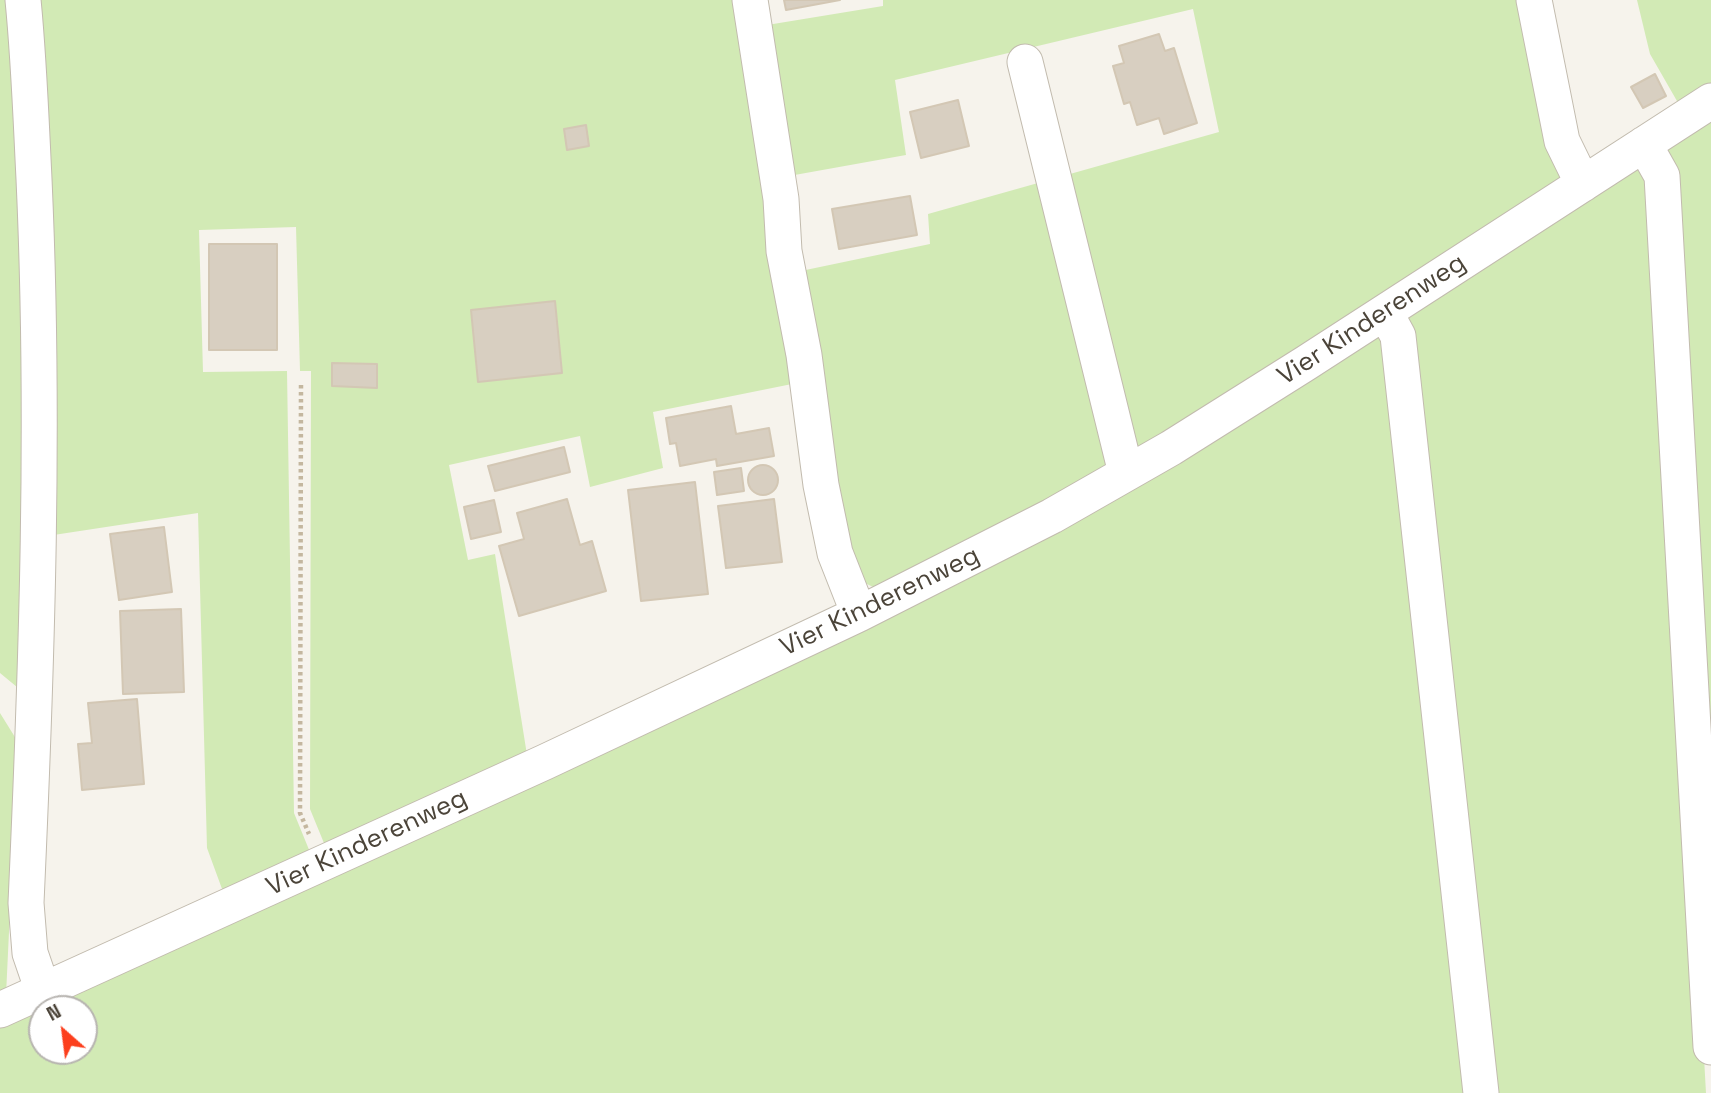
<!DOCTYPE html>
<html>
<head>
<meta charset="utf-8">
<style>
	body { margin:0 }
	#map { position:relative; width:1711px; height:1093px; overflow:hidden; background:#f6f3ec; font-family:"Space Grotesk",sans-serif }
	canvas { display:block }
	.north { position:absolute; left:28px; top:995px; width:70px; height:70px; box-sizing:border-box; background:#fff; border:2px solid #b7b4b0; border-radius:50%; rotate:332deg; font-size:19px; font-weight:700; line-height:28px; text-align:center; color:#4b4439 }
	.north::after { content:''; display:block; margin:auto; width:24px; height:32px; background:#fc3f1d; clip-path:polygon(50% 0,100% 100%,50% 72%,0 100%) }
</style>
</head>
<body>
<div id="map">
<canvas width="1711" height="1093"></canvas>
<div class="north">N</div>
</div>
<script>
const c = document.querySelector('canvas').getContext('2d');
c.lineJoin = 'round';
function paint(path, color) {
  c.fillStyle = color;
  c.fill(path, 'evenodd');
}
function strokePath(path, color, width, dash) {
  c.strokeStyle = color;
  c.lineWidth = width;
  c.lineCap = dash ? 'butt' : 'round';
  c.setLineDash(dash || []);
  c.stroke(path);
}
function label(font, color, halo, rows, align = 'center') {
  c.font = font + ' "Space Grotesk",sans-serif';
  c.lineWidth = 7;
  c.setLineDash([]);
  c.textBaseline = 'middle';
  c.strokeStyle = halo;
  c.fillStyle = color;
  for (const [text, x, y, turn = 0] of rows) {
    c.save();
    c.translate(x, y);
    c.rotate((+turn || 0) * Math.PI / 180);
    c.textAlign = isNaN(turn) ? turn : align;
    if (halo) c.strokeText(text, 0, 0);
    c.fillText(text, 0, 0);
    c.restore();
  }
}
paint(new Path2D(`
	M0 0H15L31 302 23 692 0 673Z
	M31 0H738L797 383 653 412 663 468 590 487 580 436 449 465 468 560 495 554 527 755 326 848 310 809 311 371H300L296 227 199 230 203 372 287 371 294 813 312 857 225 897 207 848 198 513 47 536Z
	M883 0H1523L1568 179 1083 485 873 587 855 578 796 272 930 244 928 214 1219 132 1193 9 895 80 906 155 789 176 761 26 883 6Z
	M1637 0H1711V89L1681 108 1650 54Z
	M1711 120V908L1660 153Z
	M1648 161 1655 178 1706 1093H1489L1396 319Z
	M1383 326 1472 1093H0V1027L506 798ZM42 1009H84V1051H42Z
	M0 713 18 742 6 995 0 997Z`), '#d2eab5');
const building = new Path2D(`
	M784 0H840L786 10Z
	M1159 34 1165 51 1174 48 1197 123 1164 134 1159 118 1137 125 1130 102 1124 104 1113 66 1124 63 1119 46Z
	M1655 74 1666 96 1643 108 1631 87Z
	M958 100 969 146 921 158 910 112Z
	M586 125 589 146 567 150 564 129Z
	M910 196 917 235 839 249 832 209Z
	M209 244H277V350H209Z
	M555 301 562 373 478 382 471 310Z
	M332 363 377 364V388L332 386Z
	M731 406 736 434 769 428 774 456 717 466 716 459 680 466 676 443 670 444 666 418Z
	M564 447 570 472 495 491 488 466Z
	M748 480a15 15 0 1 1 30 0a15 15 0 1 1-30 0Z
	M741 468 744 491 717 495 714 472Z
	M695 482 708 594 641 601 628 490Z
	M567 499 580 545 592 541 606 591 519 616 499 546 524 539 517 513Z
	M774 499 782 562 726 568 718 506Z
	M494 500 501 532 471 539 464 507Z
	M164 527 172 592 119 600 110 534Z
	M181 609 184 692 123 694 120 611Z
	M137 699 144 784 82 790 78 744 92 743 88 703Z`);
paint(building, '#d8cfc1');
strokePath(building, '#d3c7b4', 2);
const minor = new Path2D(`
	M23 0C29 60 31 119 34 179 45 420 37 662 26 903L30 953 43 991
	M750 0 781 199 784 251 804 355 821 485 835 553 859 614
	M1534 0 1562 141 1583 184
	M1025 62 1126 473
	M1644 144 1662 176 1711 1047
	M1385 312 1398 336 1481 1093
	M0 1010 545 762 859 614 1052 516 1171 448 1306 363 1711 101`);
strokePath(minor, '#c2bbae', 37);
strokePath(new Path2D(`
	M301 385 300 813 309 834`), '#c4b79f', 4.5, [3.5, 3.5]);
strokePath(minor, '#fff', 35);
label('26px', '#4b4439', '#fff', [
	["Vier Kinderenweg",1372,320,-33],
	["Vier Kinderenweg",880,602,-26],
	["Vier Kinderenweg",367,843,-25]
]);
</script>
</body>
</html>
